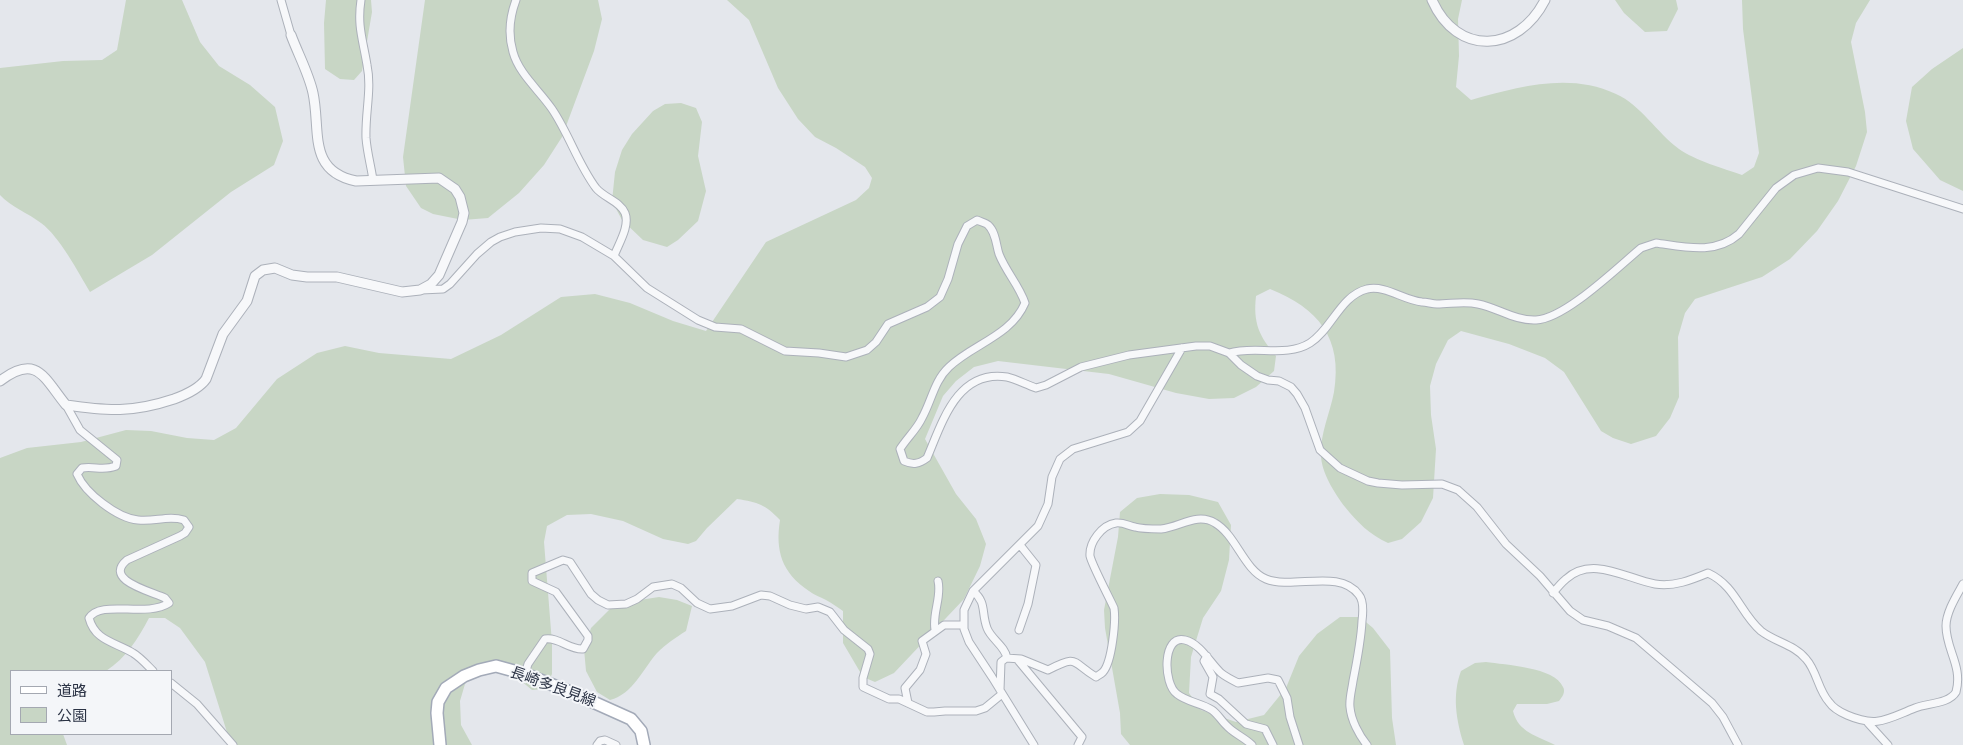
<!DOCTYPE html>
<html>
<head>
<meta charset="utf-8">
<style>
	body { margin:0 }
	#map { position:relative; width:1963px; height:745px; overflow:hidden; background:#e4e7ec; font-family:"Public Sans","Noto Sans JP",sans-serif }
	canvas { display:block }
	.legend { position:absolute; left:10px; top:670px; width:162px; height:65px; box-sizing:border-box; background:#f4f6f9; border:1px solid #a4a8b1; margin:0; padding:6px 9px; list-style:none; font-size:15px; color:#2b3345 }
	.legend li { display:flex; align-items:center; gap:10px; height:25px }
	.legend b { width:25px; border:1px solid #a4a8b1 }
</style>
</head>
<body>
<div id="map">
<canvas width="1963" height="745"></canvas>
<ul class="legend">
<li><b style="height:6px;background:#fff"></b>道路</li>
<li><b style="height:14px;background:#c8d6c5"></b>公園</li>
</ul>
</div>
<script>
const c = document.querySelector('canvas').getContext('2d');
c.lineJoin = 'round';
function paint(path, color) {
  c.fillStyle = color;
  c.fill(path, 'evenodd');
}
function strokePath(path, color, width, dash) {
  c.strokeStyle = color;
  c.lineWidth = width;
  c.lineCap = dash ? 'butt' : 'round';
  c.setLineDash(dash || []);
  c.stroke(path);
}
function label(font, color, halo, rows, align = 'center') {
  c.font = font + ' "Public Sans","Noto Sans JP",sans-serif';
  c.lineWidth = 4;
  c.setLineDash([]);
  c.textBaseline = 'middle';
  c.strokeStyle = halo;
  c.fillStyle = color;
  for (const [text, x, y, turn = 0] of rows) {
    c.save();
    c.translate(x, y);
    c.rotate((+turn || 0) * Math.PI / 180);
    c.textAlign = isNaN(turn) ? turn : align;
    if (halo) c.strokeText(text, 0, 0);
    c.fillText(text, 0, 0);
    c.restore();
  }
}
paint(new Path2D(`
	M126 0H182L200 42 219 66 250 85 275 107 283 141 274 165 231 192 152 255 90 292C78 272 60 237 41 223 28 213 11 207 0 195V68L63 61 102 60 117 50Z
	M326 0H371L372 12 362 71 354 80 340 79 325 69 324 23Z
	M425 0H598L602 19 594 51 562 137 544 165 519 193 488 218 463 220 433 214 421 208 406 186 403 157Z
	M727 0H1462L1458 19 1459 56 1456 87 1471 100C1518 87 1569 72 1616 94 1641 105 1657 133 1679 149 1694 160 1725 169 1742 175L1754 167 1759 153 1743 29 1742 0H1870L1856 23 1851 42 1865 112 1867 132 1856 166 1838 201 1817 231 1790 259 1762 277 1695 299 1685 313 1678 337 1679 397 1670 418 1656 436 1631 444 1613 438 1601 431 1564 372 1545 358 1509 344 1461 331 1448 340 1436 364 1430 386 1431 415 1436 449 1433 498 1421 522 1402 539 1388 543C1370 535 1357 522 1345 507 1335 494 1321 472 1321 455 1320 434 1330 413 1334 392 1343 338 1318 308 1270 289L1256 296C1253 323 1259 336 1276 356L1274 371 1256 387 1234 398 1209 399 1176 393 1109 374 998 361 974 367 956 381 943 396 925 439 956 494 976 519 986 544 980 566 964 599 894 673 875 682 863 677 843 643V611C837 607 832 603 826 600 821 597 814 595 809 591 782 573 775 551 780 520 766 505 758 502 737 499L707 528 696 541 688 544 663 539 623 521 591 514 567 515 547 526 544 542 552 643V674L545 689 532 690 514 675 491 664 474 672 465 684 460 701 461 725 472 745H231L205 662 180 628 165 618H149C138 639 126 658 106 671H11V734H63L67 745H0V458L27 448 81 442 126 430 151 431 187 438 214 440 236 428 277 379 317 353 345 346 379 353 451 359 501 335 561 297 595 294 630 303 673 321 706 331 766 242 856 200 869 188 872 178 865 167 836 148 815 137 798 119 778 88 749 20Z
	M1615 0H1676L1678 9 1667 31 1645 32 1624 13Z
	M1963 48V191L1940 180 1913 149 1906 121 1912 87 1932 69Z
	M681 103 696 108 702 122 698 156 706 191 698 221 678 240 667 247 643 240 622 220 612 201 615 172 622 150 632 134 653 111 665 104Z
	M1160 494 1189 495 1218 502 1231 525 1229 560 1221 591 1203 618 1191 657 1189 693 1201 710 1236 722 1264 715 1286 688 1299 656 1317 634 1340 617H1360L1373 628 1390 650 1392 718 1396 745H1130L1121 734 1120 713 1105 628 1104 610 1118 537 1120 512 1137 498Z
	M659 597 677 600 692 606 686 631C675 638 666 644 657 653 643 669 633 694 610 700L597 692 586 671 584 649 591 628 612 607 633 601Z
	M1486 662C1505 665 1555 667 1563 687 1566 692 1562 697 1559 701L1547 704H1517L1513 711C1518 732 1537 736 1555 745H1464C1456 720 1452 695 1461 671L1475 663Z`), '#c8d6c5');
const minor = new Path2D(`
	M281 0 291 35
	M361 0C357 26 363 40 367 65 372 89 365 113 366 138 367 152 371 166 373 180
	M516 0C510 16 508 35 513 52 519 74 539 90 552 109 569 134 578 164 596 188 604 198 620 201 625 213 630 226 619 243 614 256
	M421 290 443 289 450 284 477 254 491 242 500 237 515 232 541 228 560 229 582 237 614 256 647 288 698 320 715 327 741 329 785 351 819 353 846 357 867 350 876 342 888 324 927 307 940 297 948 279 958 244 967 226 977 220C981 222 986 223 988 225 996 232 996 245 999 254 1006 272 1019 285 1025 303 1011 336 973 344 949 367 934 381 932 400 922 418 917 429 907 438 900 449L904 461C913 465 919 464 927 458 942 423 957 369 1007 377 1016 379 1027 385 1036 388L1046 385 1081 367 1129 355 1196 346H1210L1229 353 1241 365 1257 376 1268 380 1279 381 1291 387 1297 394 1305 408 1320 450 1340 468 1368 481 1378 483 1402 485 1442 484 1458 490 1477 507 1506 544 1540 576 1570 611 1583 620 1608 626 1636 638 1712 703 1723 717 1738 745
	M1229 353C1255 345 1286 358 1310 343 1332 329 1340 296 1367 289 1386 285 1403 300 1422 302 1427 302 1432 304 1437 304 1451 304 1464 301 1478 304 1498 308 1515 321 1536 320 1565 319 1618 267 1641 248L1656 243C1685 247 1715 255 1739 234L1776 188 1794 175 1818 168 1848 172 1963 209
	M66 405 80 430 117 460 116 466C104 471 94 466 82 468L77 474C85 493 117 518 138 520 155 522 168 515 184 520L189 527 185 533 180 536 127 560C103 580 150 591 165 598L169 603C146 618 101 599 89 618 95 641 115 642 133 653 140 657 147 665 153 671
	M973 591C987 603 981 612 987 628 991 639 1005 646 1007 658
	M1553 593C1557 588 1561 583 1566 579 1592 555 1627 579 1655 584 1674 587 1691 580 1708 573 1736 586 1740 613 1761 631 1775 642 1795 645 1806 659 1817 671 1818 690 1829 702 1833 708 1840 712 1847 715 1877 728 1887 719 1915 708 1927 703 1949 704 1956 692 1963 666 1946 650 1946 626 1946 612 1957 595 1963 584
	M935 630C932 613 942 597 938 581
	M1019 630 1028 604 1036 565 1020 545
	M1207 656 1204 661 1213 677 1210 694 1219 699 1246 724 1265 729 1273 745
	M1017 659 1082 737 1078 745
	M525 674 528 664 545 639C559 637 569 650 583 649L588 640V636L556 592 532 581V573L563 560 570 562 591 594 598 600 608 605 626 604 637 599 653 587 672 584 681 588 697 603 710 609 732 606 761 595 770 596 790 605 806 609 818 607 830 612 844 630 868 649 870 654 863 678V687L889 699H899L927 712H934L945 711H976L985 708 1002 694
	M171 683 197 704 233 745
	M1000 690 1001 662 1006 658 1021 659 1048 670C1079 654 1071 662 1096 677 1099 675 1101 674 1103 672 1112 662 1116 621 1114 608 1109 597 1092 565 1090 556 1089 542 1102 525 1116 523 1123 522 1129 526 1135 527 1142 529 1153 529 1161 529 1180 527 1197 512 1215 523 1236 535 1244 570 1266 579 1293 590 1340 568 1359 595 1364 601 1363 613 1362 621 1361 641 1357 661 1353 681 1352 689 1349 699 1350 707 1351 720 1359 735 1367 745
	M908 703 905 688 920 670 926 654 922 641 944 625H964
	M1868 723 1888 745
	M597 745 600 741 605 740 616 745
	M1034 745 992 677 969 642 964 629V610L973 591 1038 526 1048 504 1052 477 1060 459 1073 449 1128 432 1140 421 1182 348
	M1252 745C1245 738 1235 734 1228 727 1222 722 1218 714 1212 710 1201 703 1187 702 1177 694 1163 684 1162 634 1185 640 1201 644 1210 663 1221 673 1226 677 1232 680 1238 683L1268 678 1278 680 1287 698 1290 717 1299 745`);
const tertiary = new Path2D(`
	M1432 0C1457 57 1518 53 1545 0
	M0 381C37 353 44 378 66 405 108 411 132 413 174 399 185 395 199 389 206 379L223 334 247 301 255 276 263 270 275 268 292 275 307 277H337L402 292 420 290 431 284 439 275 462 222 464 213 460 197 455 189 439 178 356 181C307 171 321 130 313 93 309 74 298 54 291 35`);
const primary = new Path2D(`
	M440 745 437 713 438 702 446 688 464 676 479 670 496 666 525 674 573 693 631 719 641 731 644 745`);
strokePath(minor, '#acb1ba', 9);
strokePath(tertiary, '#acb1ba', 11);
strokePath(primary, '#a3aab8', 14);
strokePath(minor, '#f7f8fa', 7);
strokePath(tertiary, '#f7f8fa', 9);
strokePath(primary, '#fff', 11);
label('15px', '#2b3345', '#f4f6f9', [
	["長崎多良見線",553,687,20]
]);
</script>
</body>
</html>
